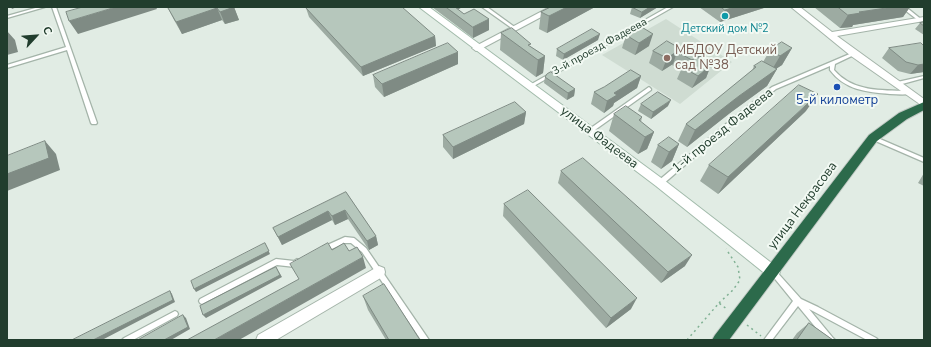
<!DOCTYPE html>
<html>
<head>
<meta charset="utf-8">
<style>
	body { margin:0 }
	#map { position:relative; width:931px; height:347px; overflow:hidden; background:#e1ece4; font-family:"Nunito Sans",sans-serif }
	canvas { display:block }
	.frame { position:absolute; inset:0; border:8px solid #213d2d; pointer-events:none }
	.north { position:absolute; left:16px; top:16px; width:40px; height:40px; -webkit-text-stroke:3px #f2f9f3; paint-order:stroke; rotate:64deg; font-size:11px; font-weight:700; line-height:16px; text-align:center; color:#213d2d }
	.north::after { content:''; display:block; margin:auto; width:14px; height:18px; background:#213d2d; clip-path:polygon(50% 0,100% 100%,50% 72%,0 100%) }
</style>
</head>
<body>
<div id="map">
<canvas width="931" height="347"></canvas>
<div class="frame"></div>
<div class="north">С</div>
</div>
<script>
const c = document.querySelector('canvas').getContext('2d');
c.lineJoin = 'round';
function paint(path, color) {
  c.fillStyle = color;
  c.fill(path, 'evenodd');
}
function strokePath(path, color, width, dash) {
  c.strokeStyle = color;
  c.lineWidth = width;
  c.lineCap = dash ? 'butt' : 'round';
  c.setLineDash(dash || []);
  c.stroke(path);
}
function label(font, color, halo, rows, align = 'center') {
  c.font = font + ' "Nunito Sans",sans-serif';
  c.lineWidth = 4;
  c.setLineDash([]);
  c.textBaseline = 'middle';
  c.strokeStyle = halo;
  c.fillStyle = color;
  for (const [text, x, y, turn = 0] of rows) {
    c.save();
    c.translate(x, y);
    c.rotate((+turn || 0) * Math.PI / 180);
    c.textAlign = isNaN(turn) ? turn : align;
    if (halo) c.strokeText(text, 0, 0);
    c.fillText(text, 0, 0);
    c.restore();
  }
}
paint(new Path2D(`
	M666 19 732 62 680 104 602 55Z`), '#cfdcd2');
const lane = new Path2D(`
	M39 7H45L7 18V16Z
	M52 7H56L97 123 96 124H92L91 123 67 50 7 68V65L66 47Z
	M482 7H487L516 28 514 29H513Z
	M668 7H673L532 87H528V86Z
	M901 7H906L922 20 920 21H919Z
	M852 53H856V54L835 64 834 70C853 92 881 90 907 91L909 93V94C903 95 896 94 890 94 866 92 845 90 830 70V66L776 89 736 121 662 185H658L657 183 658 181 732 119 772 87Z
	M924 76V78L895 86 893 84V83Z
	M649 87 651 89V90L592 132H588L587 131 588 130Z
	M873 136 924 158V162L871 139 870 138Z
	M345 237 354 238 366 248 429 340H421L362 252 351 243H345L327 251 325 252 323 251 322 249 323 247Z
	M276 259 294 261 297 259 299 260 300 262 297 266 295 267 277 265 204 303 202 304 200 303 199 301 200 299Z
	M773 269 775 270 801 299 818 307 876 338 878 340H867L809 309 833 338 835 340H826L798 306 772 340H764L793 301 771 274 770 272 771 270Z
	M175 311 177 312 178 314 177 316 133 340H122L124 338Z`);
const street = new Path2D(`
	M550 7H560L479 50 476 51 472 48Z
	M791 7H800L832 32 924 17V21L837 36 924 99V107L851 56Z
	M379 266 384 268 385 272 384 276 276 340H256L258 335Z`);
const secondary = new Path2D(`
	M419 7H429L664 180 778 268 780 272 778 276 773 278 768 276 656 186Z`);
const highway = new Path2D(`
	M924 102V110L907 119 877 141 729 340H712L715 335 869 135 899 113Z`);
strokePath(lane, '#a4b4a9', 2.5);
strokePath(street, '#a4b4a9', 2);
strokePath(secondary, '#a2bbab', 2);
strokePath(highway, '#c1c9c4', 2);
strokePath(new Path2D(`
	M719 303 733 290 740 280 738 267 726 249
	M747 325 761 336
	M687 340 719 303 728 310`), '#81b194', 1.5, [2, 3.5]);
paint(lane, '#fff');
paint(street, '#fff');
paint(secondary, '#fff');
paint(highway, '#2c6a4b');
paint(new Path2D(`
	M234 7 239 20 225 24 222 20 182 34 174 20 168 8Z
	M432 7H463L458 9 464 14 489 19V30L473 38Z
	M551 7H595L547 33 539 29 541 12Z
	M632 7H658L640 18 630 14Z
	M699 7H767L720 22Z
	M814 7H910L903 17 853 25 852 27 840 28Z
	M306 8 435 36 436 46 363 76 309 17Z
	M924 22V35L915 29 920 23Z
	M501 33 531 47 545 56 543 73 536 77 500 50Z
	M626 35 649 46 635 55 622 48Z
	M598 40 563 60 556 56 557 49Z
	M924 46V72L910 74 898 71 882 58 889 48Z
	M792 48 782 65 777 68V69L767 86 730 113 687 147 678 141 686 124 752 71 754 66 763 62 770 50Z
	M680 50 711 65 706 78 692 88 677 79 681 70 672 65 673 64 662 71 649 63 653 51Z
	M458 52V64L384 97 375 87 373 75Z
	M641 76 637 88 614 103 613 106 604 113 591 104 594 92Z
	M545 77 575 89 574 96 567 100 544 83Z
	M641 104 668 106 651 119 638 111Z
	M806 111 718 194 700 181 709 165Z
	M526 112 524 124 453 159 443 147V135Z
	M614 114 642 117 641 122 654 132 647 149 638 154 609 131Z
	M679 144 672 161 661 169 651 162 658 145Z
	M561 171 685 266 661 283 558 183Z
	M924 173V186L918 183Z
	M346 192 376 236 378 245 369 250 348 219 335 225 332 220 282 245 273 228Z
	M504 204 631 309 606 328 503 216Z
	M363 296 420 340H386L368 310Z
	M809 323 833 340H792L797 333Z`), '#9daba2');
paint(new Path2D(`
	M11 7H17L12 9Z
	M116 7H156L157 9 78 34 69 21Z
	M234 7 239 20 225 24 220 12Z
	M449 7H463L452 12Z
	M567 7H595L547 33 549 16Z
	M650 7H658L640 18 642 12Z
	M735 7H767L720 22 725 10Z
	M893 7H910L903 17 853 25 852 27 840 28 848 15 859 12Z
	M217 8 222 20 182 34 176 22Z
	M489 19V30L473 38V27Z
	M7 31 15 40 18 52 7 55Z
	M600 34 598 40 563 60 564 54Z
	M653 34 649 46 635 55 639 43Z
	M435 36 436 46 363 76 361 67Z
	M792 48 782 65 770 73 780 56Z
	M681 49 679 53 677 52 673 64 662 71 667 58Z
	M705 51 700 63 696 57Z
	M458 52V64L384 97 382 84Z
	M545 56 543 73 536 77 538 60Z
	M924 64V72L910 74 918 65Z
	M711 65 706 78 692 88 698 76Z
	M777 69 767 86 730 113 687 147 695 130 739 96Z
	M641 76 637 88 614 103 613 106 604 113 607 101 614 93Z
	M575 89 574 96 567 100 568 93Z
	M818 94 806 111 718 194 728 177Z
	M671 100 668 106 651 119 653 112Z
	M526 112 524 124 453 159V147Z
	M654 132 647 149 638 154 645 137Z
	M45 141 56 154 60 170 7 191V174Z
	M679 144 672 161 661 169 669 152Z
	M345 210 348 219 335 225 332 216Z
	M328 211 332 220 282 245 278 237Z
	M376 236 378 245 369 250 367 241Z
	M265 243 270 254 196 292 194 289Z
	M692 255 685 266 661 283 668 272Z
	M363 257 366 268 239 340H214Z
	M276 267 282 277 206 318 203 315Z
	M170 291 172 294 175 302 102 340H93Z
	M637 298 631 309 606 328 611 318Z
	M183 315 186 318 190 329 171 340H164Z`), '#7f8b84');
const building = new Path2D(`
	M83 7H116L69 21 66 12Z
	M171 7H234L220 12 217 8 176 22 168 8Z
	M309 7H402L435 36 361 67 306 8Z
	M446 7H455L464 14 474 9 489 19 473 27Z
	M551 7H567L549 16 541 12Z
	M632 7H650L642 12Z
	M721 7H735L725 10Z
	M838 7H893L859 12 861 13 848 15Z
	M924 22V26L920 23Z
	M640 26 653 34 639 43 626 35Z
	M512 28 531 44 528 45 545 56 538 60 501 33Z
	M592 29 600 34 564 54 557 49Z
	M667 41 681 49 667 58 653 51Z
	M782 42 792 48 780 56 770 50Z
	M448 43 458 52 382 84 373 75Z
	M690 43 705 51 696 57 711 65 698 76 682 67 695 58 692 60 677 52Z
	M921 43 924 46V64L918 65 906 62 889 48Z
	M762 61 777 69 739 96 695 130 686 124 756 67 754 66Z
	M631 70 641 76 614 93 617 95 607 101 594 92 604 87Z
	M551 72 575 89 568 93 545 77 547 74Z
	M799 85 818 94 728 177 709 165Z
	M658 92 671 100 653 112 641 104Z
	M515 102 526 112 453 147 443 135Z
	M626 106 642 117 639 120 654 132 645 137 614 114Z
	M669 137 679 144 669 152 658 145Z
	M45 141 49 158 7 174V156Z
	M583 158 692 255 668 272 561 171Z
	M528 190 637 298 611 318 504 204Z
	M346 192 376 236 367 241 345 210 332 216 328 211 278 237 273 228Z
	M265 243 269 251 194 289 191 281Z
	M328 243 332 250 344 243 349 251 357 247 363 257 214 340H187L299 279 290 264Z
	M276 267 280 275 203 315 200 306Z
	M384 284 420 340H389L363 296Z
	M170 291 173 300 93 340H72Z
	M183 315 188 327 164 340H138Z
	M809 323 833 340H797Z`);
paint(building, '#b6c7bc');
strokePath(building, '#7f8b84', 1);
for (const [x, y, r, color] of [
	[725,16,4,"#0f9aa8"],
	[667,58,4,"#8d6e63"],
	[837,87,4,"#1a4fb4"]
]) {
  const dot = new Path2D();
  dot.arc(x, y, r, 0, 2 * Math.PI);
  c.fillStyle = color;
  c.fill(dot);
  strokePath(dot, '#f2f9f3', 1.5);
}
label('11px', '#0d838f', '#f2f9f3', [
	["Детский дом №2",725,29]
]);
label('11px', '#213d2d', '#f2f9f3', [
	["3-й проезд Фадеева",600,47,-29]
]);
label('13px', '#785e54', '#f2f9f3', [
	["МБДОУ Детский",675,51],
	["сад №38",675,66]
], 'left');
label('13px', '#164399', '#f2f9f3', [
	["5-й километр",837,101]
]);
label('13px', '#213d2d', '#f2f9f3', [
	["1-й проезд Фадеева",723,131,-39],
	["улица Фадеева",599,138,37],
	["улица Некрасова",803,206,-53]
]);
</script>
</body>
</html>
